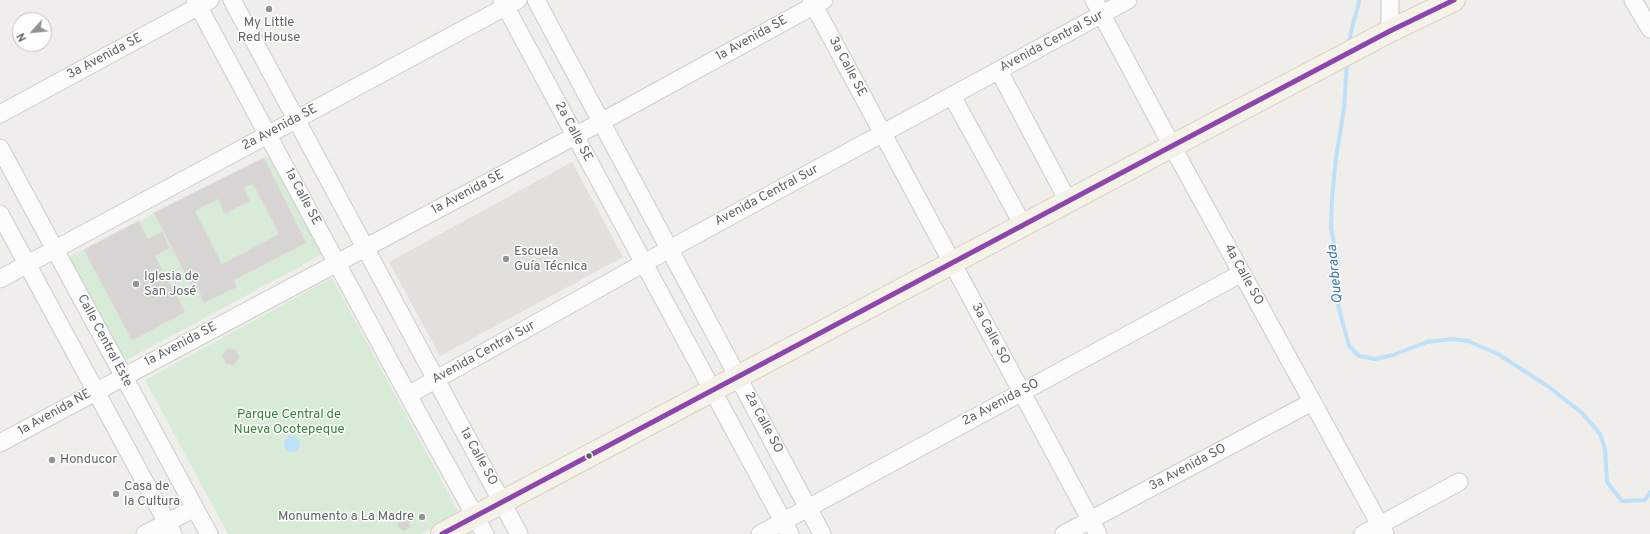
<!DOCTYPE html>
<html>
<head>
<meta charset="utf-8">
<style>
	body { margin:0 }
	#map { position:relative; width:1650px; height:534px; overflow:hidden; background:#efeeea; font-family:Overpass,sans-serif }
	canvas { display:block }
	.north { position:absolute; left:12px; top:12px; width:40px; height:40px; box-sizing:border-box; background:#fff; border:1px solid #bfc1c3; border-radius:50%; rotate:243deg; font-size:11px; font-weight:700; line-height:16px; text-align:center; color:#5f6368 }
	.north::after { content:''; display:block; margin:auto; width:14px; height:18px; background:#919496; clip-path:polygon(50% 0,100% 100%,50% 72%,0 100%) }
</style>
</head>
<body>
<div id="map">
<canvas width="1650" height="534"></canvas>
<div class="north">N</div>
</div>
<script>
const c = document.querySelector('canvas').getContext('2d');
c.lineJoin = 'round';
function paint(path, color) {
  c.fillStyle = color;
  c.fill(path, 'evenodd');
}
function strokePath(path, color, width, dash) {
  c.strokeStyle = color;
  c.lineWidth = width;
  c.lineCap = dash ? 'butt' : 'round';
  c.setLineDash(dash || []);
  c.stroke(path);
}
function label(font, color, halo, rows, align = 'center') {
  c.font = font + ' Overpass,sans-serif';
  c.lineWidth = 3;
  c.setLineDash([]);
  c.textBaseline = 'middle';
  c.strokeStyle = halo;
  c.fillStyle = color;
  for (const [text, x, y, turn = 0] of rows) {
    c.save();
    c.translate(x, y);
    c.rotate((+turn || 0) * Math.PI / 180);
    c.textAlign = isNaN(turn) ? turn : align;
    if (halo) c.strokeText(text, 0, 0);
    c.fillText(text, 0, 0);
    c.restore();
  }
}
paint(new Path2D(`
	M572 162 623 257 440 356 389 262Z`), '#e2e0da');
paint(new Path2D(`
	M270 154 323 254 123 362 67 258 84 250 132 341 185 312 155 256 170 248 162 232 148 239 139 221 154 213 193 289 197 287 205 303 237 287 234 280 306 243 264 158Z
	M253 184 279 234 222 264 195 211 218 199 226 213 250 201 244 188Z
	M332 278 459 513 421 534H228L145 380Z`), '#d8ebd6');
paint(new Path2D(`
	M284 444a8 8 0 1 1 16 0a8 8 0 1 1-16 0Z`), '#bfe0f9');
strokePath(new Path2D(`
	M1349 44C1350 29 1357 15 1359 0
	M1347 61 1344 109 1336 158 1332 198 1331 228 1338 263 1337 301 1349 346 1359 356 1375 359 1393 355 1427 342 1452 339 1468 341 1498 354 1549 387 1583 414 1600 434 1605 449 1607 482 1622 501 1645 500 1650 492`), '#bfe0f9', 4);
const building = new Path2D(`
	M264 158 306 243 234 280 237 287 204 303 197 287 193 289 154 213ZM253 184 279 234 222 264 195 211 218 199 225 214 250 201 244 188Z
	M139 221 148 239 162 232 170 248 155 256 185 312 132 341 84 250Z
	M227 349H235L239 357 234 365 226 364 222 356Z
	M404 517 410 521 409 528 404 531 398 527V520Z`);
paint(building, '#d6d5d3');
strokePath(building, '#deddd9', 1);
const street = new Path2D(`
	M195 0 408 395 485 534
	M232 0 519 534
	M502 0 790 534
	M536 0 822 534
	M811 0 1098 534
	M1094 0 1172 146 1385 534
	M1633 0 1650 29
	M1390 31V0
	M999 71 1068 201
	M952 96 1023 225
	M0 114 210 0
	M0 148 209 534
	M0 214 173 534
	M0 279 518 0
	M408 395 644 263 1128 0
	M0 443 601 122 824 0
	M145 534 195 508
	M760 534 1242 273
	M1064 534 1312 402
	M1363 534 1459 482`);
const primary = new Path2D(`
	M442 534 1172 146 1390 31 1454 0`);
strokePath(street, '#cbcccc', 19);
strokePath(primary, '#d7ceb8', 24);
strokePath(street, '#fdfcfc', 17);
strokePath(primary, '#f4f2e9', 22);
strokePath(new Path2D(`
	M442 534 1172 146 1390 31 1454 0`), '#8e44ad', 5);
for (const [x, y, r, color] of [
	[269,9,4,"#919496"],
	[506,259,4,"#919496"],
	[136,284,4,"#919496"],
	[589,456,3.5,"#5f6368"],
	[52,460,4,"#919496"],
	[116,494,4,"#919496"],
	[422,517,4,"#919496"]
]) {
  const dot = new Path2D();
  dot.arc(x, y, r, 0, 2 * Math.PI);
  c.fillStyle = color;
  c.fill(dot);
  strokePath(dot, '#fff', 1.5);
}
label('13px', '#5f6368', '#fff', [
	["My Little",269,23,"center"],
	["Red House",269,38,"center"],
	["Escuela",514,252],
	["Guía Técnica",514,267],
	["Iglesia de",144,277],
	["San José",144,292],
	["Honducor",60,460],
	["Casa de",124,487],
	["la Cultura",124,502],
	["Monumento a La Madre",414,517,"right"]
], 'left');
label('13px', '#5f6368', '#fff', [
	["1a Avenida SE",752,39,-29],
	["Avenida Central Sur",1052,42,-28],
	["3a Avenida SE",105,57,-28],
	["3a Calle SE",847,67,62],
	["2a Avenida SE",280,128,-28],
	["2a Calle SE",573,132,62],
	["1a Avenida SE",468,193,-28],
	["Avenida Central Sur",767,196,-28],
	["1a Calle SE",302,197,62],
	["4a Calle SO",1243,275,61],
	["3a Calle SO",990,334,62],
	["Calle Central Este",104,341,62],
	["1a Avenida SE",181,345,-28],
	["Avenida Central Sur",484,353,-29],
	["2a Avenida SO",1001,403,-28],
	["1a Avenida NE",55,413,-29],
	["2a Calle SO",763,423,62],
	["1a Calle SO",478,457,61],
	["3a Avenida SO",1188,468,-28]
]);
label('13px', '#348238', '#fff', [
	["Parque Central de",289,415],
	["Nueva Ocotepeque",289,430]
]);
label('italic 14px', '#4174aa', '#fff', [
	["Quebrada",1336,274,-96]
]);
</script>
</body>
</html>
